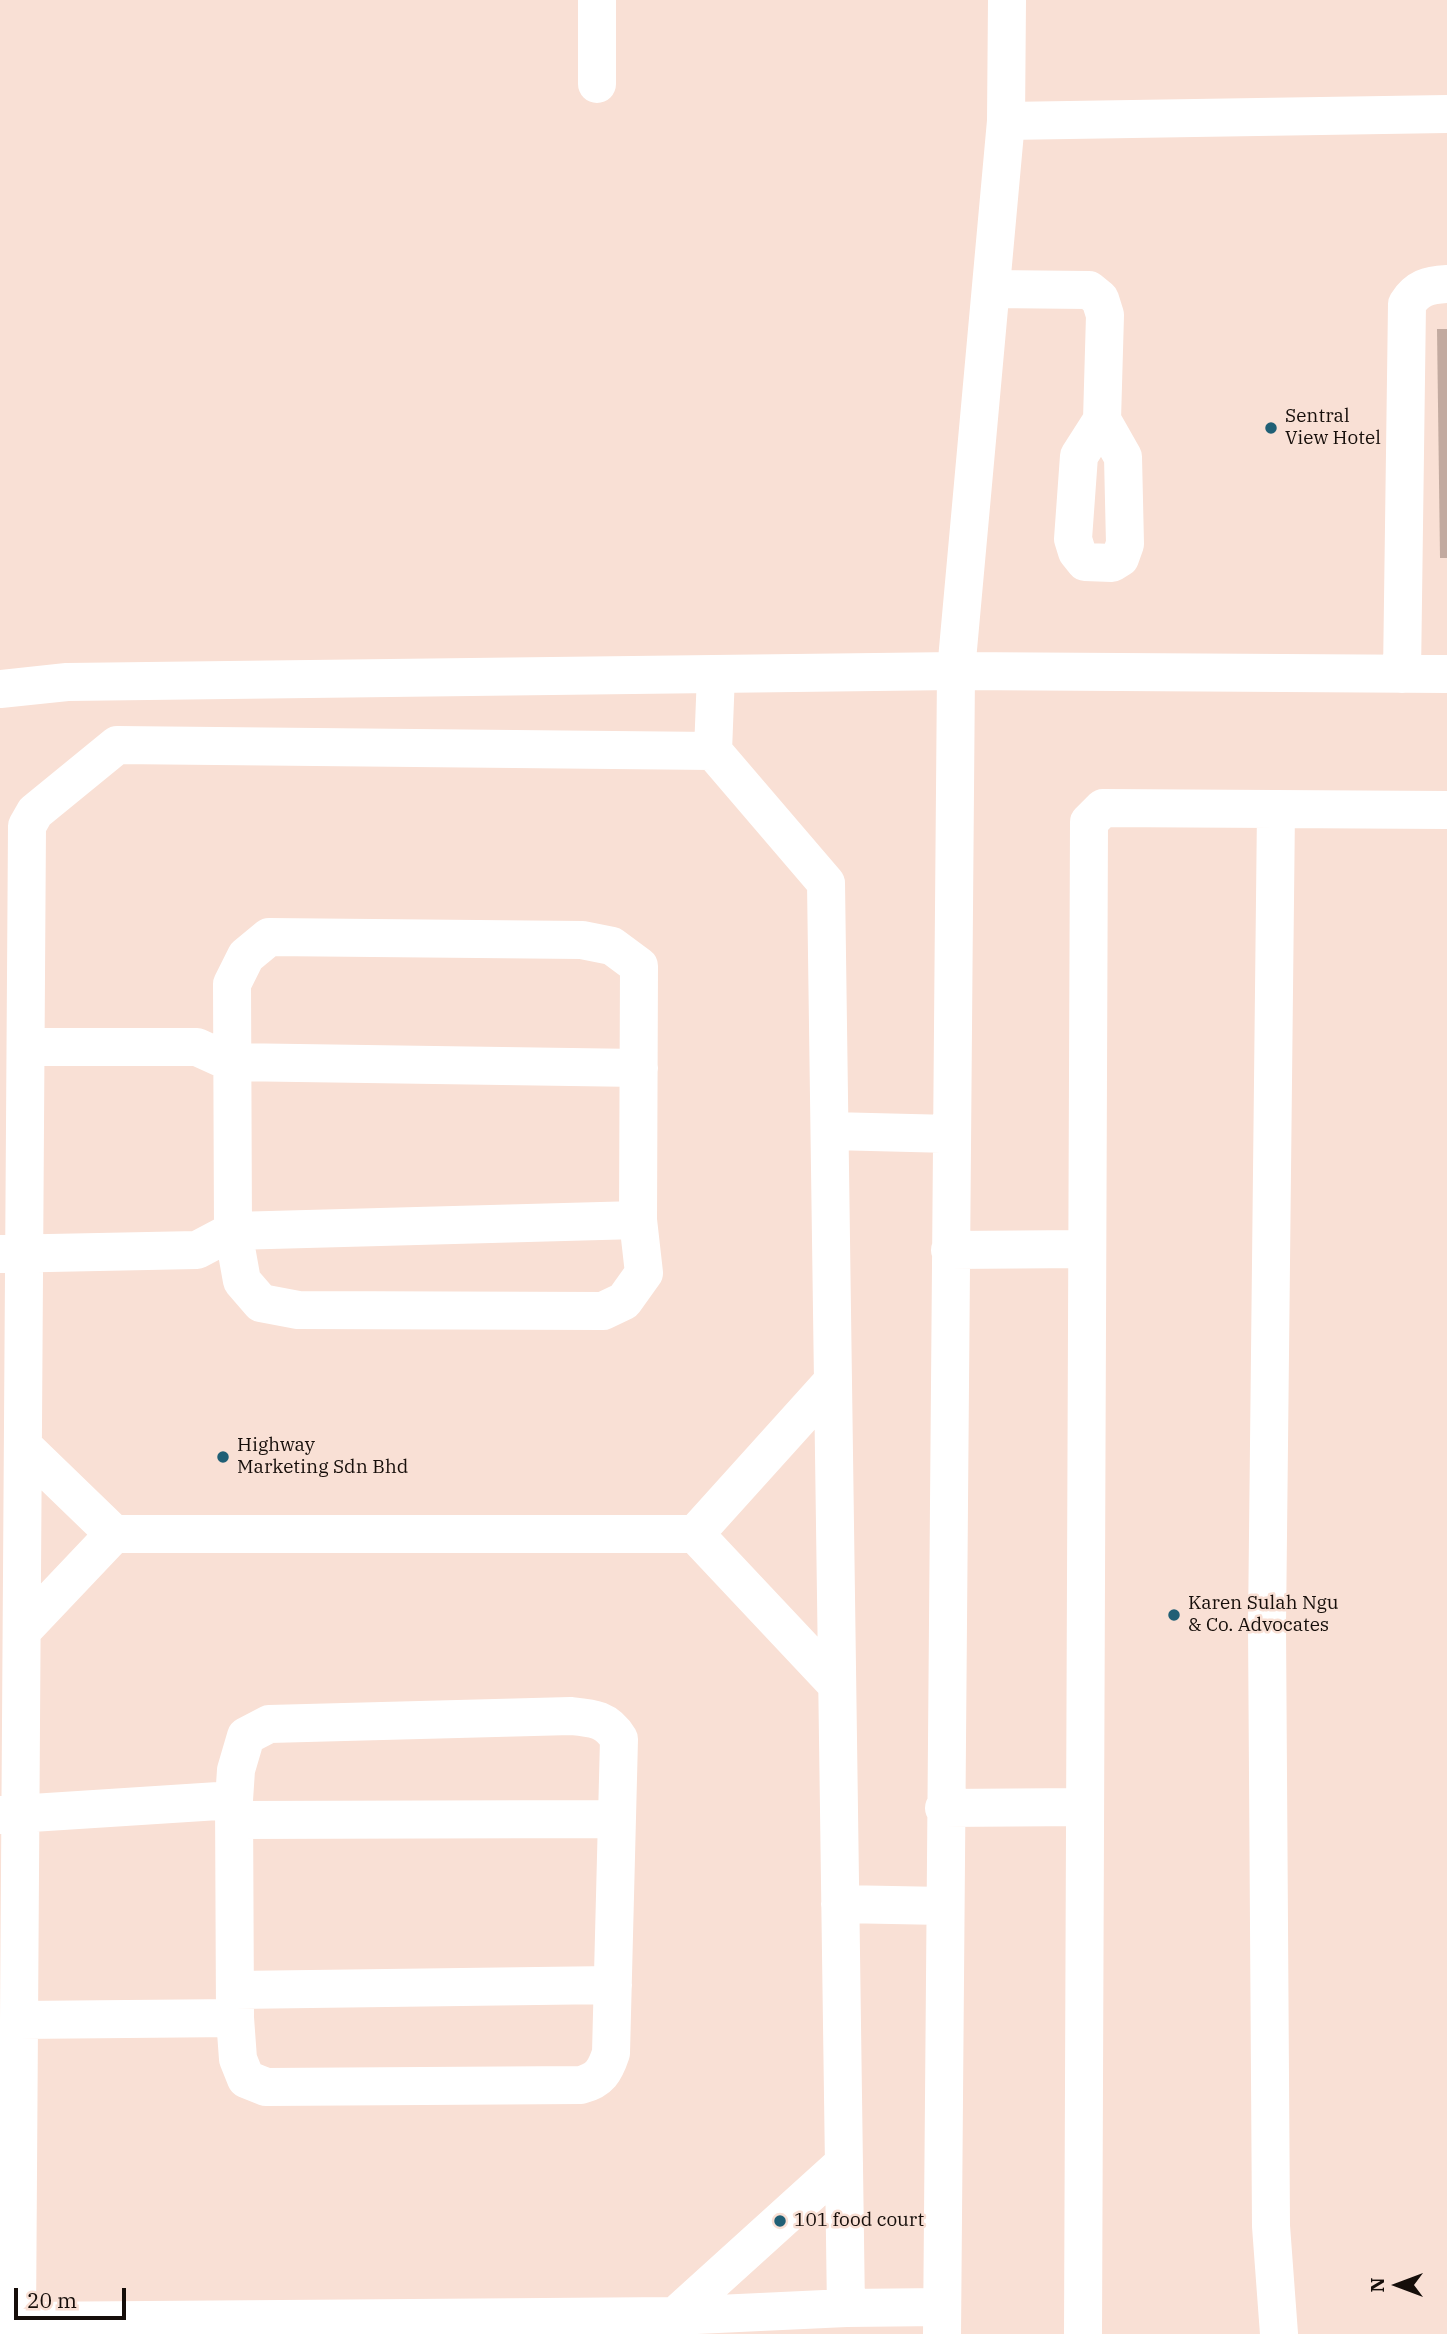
<!DOCTYPE html>
<html>
<head>
<meta charset="utf-8">
<style>
	body { margin:0 }
	#map { position:relative; width:1447px; height:2334px; overflow:hidden; background:#f9e0d5; font-family:"IBM Plex Serif",serif }
	canvas { display:block }
	.north { position:absolute; left:1363px; top:2250px; width:70px; height:70px; -webkit-text-stroke:5px #f9e0d5; paint-order:stroke; rotate:270deg; font-size:19px; font-weight:700; line-height:28px; text-align:center; color:#160e0a }
	.north::after { content:''; display:block; margin:auto; width:24px; height:32px; background:#160e0a; clip-path:polygon(50% 0,100% 100%,50% 72%,0 100%) }
	.scale { position:absolute; left:14px; top:2288px; width:112px; height:32px; box-sizing:border-box; border:4px solid #160e0a; border-top:0; padding-left:9px; font-size:21px; line-height:24px; white-space:nowrap; color:#160e0a; -webkit-text-stroke:5px #f9e0d5; paint-order:stroke }
</style>
</head>
<body>
<div id="map">
<canvas width="1447" height="2334"></canvas>
<div class="north">N</div>
<div class="scale">20 m</div>
</div>
<script>
const c = document.querySelector('canvas').getContext('2d');
c.lineJoin = 'round';
function paint(path, color) {
  c.fillStyle = color;
  c.fill(path, 'evenodd');
}
function strokePath(path, color, width, dash) {
  c.strokeStyle = color;
  c.lineWidth = width;
  c.lineCap = dash ? 'butt' : 'round';
  c.setLineDash(dash || []);
  c.stroke(path);
}
function label(font, color, halo, rows, align = 'center') {
  c.font = font + ' "IBM Plex Serif",serif';
  c.lineWidth = 5;
  c.setLineDash([]);
  c.textBaseline = 'middle';
  c.strokeStyle = halo;
  c.fillStyle = color;
  for (const [text, x, y, turn = 0] of rows) {
    c.save();
    c.translate(x, y);
    c.rotate((+turn || 0) * Math.PI / 180);
    c.textAlign = isNaN(turn) ? turn : align;
    if (halo) c.strokeText(text, 0, 0);
    c.fillText(text, 0, 0);
    c.restore();
  }
}
paint(new Path2D(`
	M1437 329H1447V558H1440Z`), '#c2aaa0');
strokePath(new Path2D(`
	M597 84V0
	M1006 121 1447 114
	M991 289 1089 290 1100 299 1105 315 1102 420 1123 457 1125 544 1120 558 1112 563 1085 562 1077 552 1073 539 1079 456 1102 420
	M716 674 713 751 826 883 846 2308
	M1402 674 1407 304C1417 288 1428 285 1447 284
	M0 689 67 682 956 671 1447 674
	M1276 809 1267 1625 1271 2226 1279 2334
	M269 937 582 940 612 946 639 966 638 1220 644 1273 624 1301 603 1311 298 1310 261 1303 242 1281 233 1231 232 984 246 956Z
	M26 1047H197L230 1062 639 1068
	M831 1131 951 1134
	M950 1250 1085 1249
	M0 1254 197 1250 233 1231 638 1220
	M23 1446 114 1534H695L837 1685
	M695 1534 833 1381
	M22 1631 114 1534
	M234 1800 235 2016
	M944 1808 1084 1807
	M0 1815 234 1800 236 1770 246 1736 269 1724 571 1716C593 1718 607 1719 619 1739L611 2053C605 2071 600 2080 581 2085L266 2087 246 2079 238 2059 235 2018 19 2020
	M234 1820 617 1819
	M840 1904 944 1906
	M235 1990 613 1985
	M0 2315 17 2321 675 2316 846 2308 941 2307
	M675 2316 844 2163
	M17 2321 27 826 35 812 117 745 713 751
	M942 2334 956 671 1006 121 1007 0
	M1083 2334 1089 822 1103 808 1447 810`), '#fff', 38);
for (const [x, y, r, color] of [
	[1271,428,7,"#205f75"],
	[223,1457,7,"#205f75"],
	[1174,1615,7,"#205f75"],
	[780,2221,7,"#205f75"]
]) {
  const dot = new Path2D();
  dot.arc(x, y, r, 0, 2 * Math.PI);
  c.fillStyle = color;
  c.fill(dot);
  strokePath(dot, '#f9e0d5', 2.5);
}
label('19px', '#160e0a', '#f9e0d5', [
	["Sentral",1285,417],
	["View Hotel",1285,439],
	["Highway",237,1446],
	["Marketing Sdn Bhd",237,1468],
	["Karen Sulah Ngu",1188,1604],
	["& Co. Advocates",1188,1626],
	["101 food court",794,2221]
], 'left');
</script>
</body>
</html>
